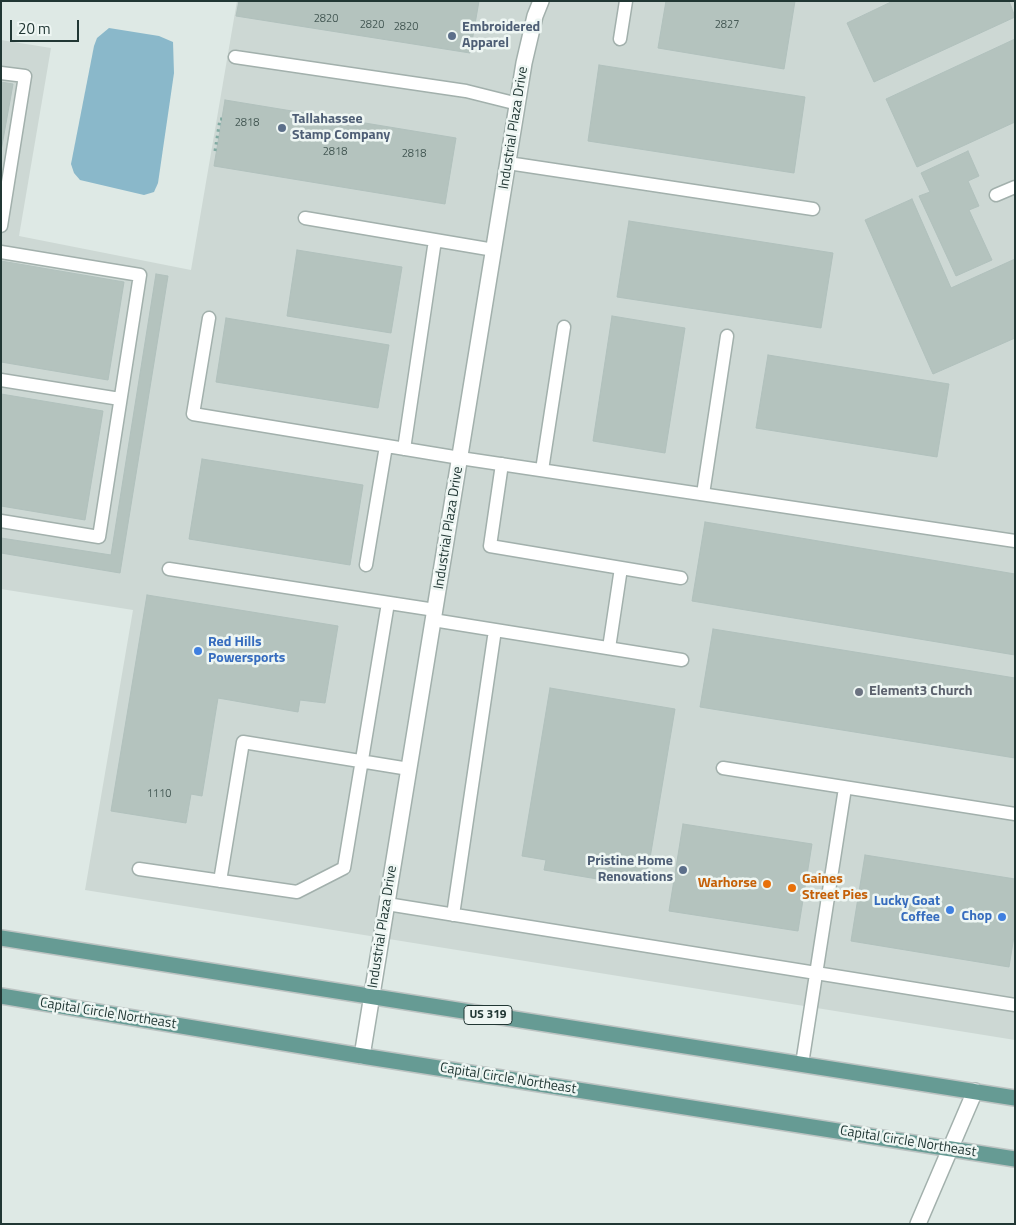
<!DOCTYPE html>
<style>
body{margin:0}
#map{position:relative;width:1016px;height:1225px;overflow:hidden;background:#dee9e5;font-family:"Titillium Web",sans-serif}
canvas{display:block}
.frame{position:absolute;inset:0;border:2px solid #213734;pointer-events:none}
.scale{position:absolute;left:10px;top:20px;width:69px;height:22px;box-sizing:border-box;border:2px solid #213734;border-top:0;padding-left:6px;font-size:15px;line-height:18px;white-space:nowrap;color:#213734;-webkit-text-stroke:4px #eef6f3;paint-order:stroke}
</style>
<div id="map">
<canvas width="1016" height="1225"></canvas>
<div class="frame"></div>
<div class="scale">20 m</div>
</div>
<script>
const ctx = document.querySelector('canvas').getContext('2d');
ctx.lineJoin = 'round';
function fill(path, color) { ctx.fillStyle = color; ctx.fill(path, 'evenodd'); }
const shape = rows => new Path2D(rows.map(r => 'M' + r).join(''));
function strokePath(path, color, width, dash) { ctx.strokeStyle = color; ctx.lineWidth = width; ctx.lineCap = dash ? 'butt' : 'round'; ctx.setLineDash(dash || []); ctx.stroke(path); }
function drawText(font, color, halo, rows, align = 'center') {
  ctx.font = font + ' "Titillium Web",sans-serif'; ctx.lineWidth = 5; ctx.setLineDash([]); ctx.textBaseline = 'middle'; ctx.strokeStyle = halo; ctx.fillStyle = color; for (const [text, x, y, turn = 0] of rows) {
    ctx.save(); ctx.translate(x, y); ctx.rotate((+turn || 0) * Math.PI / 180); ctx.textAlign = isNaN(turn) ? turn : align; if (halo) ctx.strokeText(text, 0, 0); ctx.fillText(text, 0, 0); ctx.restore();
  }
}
fill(shape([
 [237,1,1015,1,1015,1040,85,890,133,610,1,589,1,40,51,48,19,236,191,270]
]), '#cdd8d4');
fill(shape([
 [109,28,159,36,173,42,174,73,158,183,154,192,144,195,80,180,74,173,71,164,94,46,97,38]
]), '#8ab8ca');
const building = shape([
 [239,1,479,1,470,53,236,16,239,1],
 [666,1,795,1,784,69,658,48,666,1],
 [893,1,1009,1,1015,17,874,82,847,23,893,1],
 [1015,39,1015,122,917,167,886,99,1015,39],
 [599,65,805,97,794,173,588,141,599,65],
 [1,82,13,84,1,151,1,82],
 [225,100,456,138,445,204,214,166,225,100],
 [968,151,979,176,968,181,979,206,969,210,992,260,956,276,919,196,930,192,921,173,968,151],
 [912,199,951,288,1015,259,1015,338,933,374,865,220,912,199],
 [629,221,833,253,821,328,617,297,629,221],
 [297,250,402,267,391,333,287,316,297,250],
 [1,261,124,282,108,380,1,362,1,261],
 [156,274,168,276,120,573,1,553,1,538,111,555,156,274],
 [612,316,685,328,665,453,593,441,612,316],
 [226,318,389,345,378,408,216,382,226,318],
 [768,355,949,384,937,457,756,428,768,355],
 [1,394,103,411,85,520,1,506,1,394],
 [202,459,363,485,350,565,189,539,202,459],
 [705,522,1015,574,1015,655,692,601,705,522],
 [147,595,338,626,325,703,300,700,298,712,218,698,202,796,191,794,186,823,111,811,147,595],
 [713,629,1015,678,1015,758,700,707,713,629],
 [550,688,675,709,647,876,623,872,621,883,544,870,546,860,522,856,550,688],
 [683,824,812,844,798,931,669,911,683,824],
 [865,855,1015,879,1015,930,1009,967,851,941,865,855]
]);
fill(building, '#b4c3be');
strokePath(building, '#b1c1bd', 1);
const service = shape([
 [620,39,626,1],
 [235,57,466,91,518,104],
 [1,73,25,76,1,226],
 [508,163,813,209],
 [996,195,1015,187],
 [305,218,494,250],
 [1,252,140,275,99,537,1,521],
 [209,318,193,414,460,458,1015,541],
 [1,380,120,399],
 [404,449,435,240],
 [502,464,490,546,681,578],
 [542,470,564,327],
 [703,494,727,336],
 [366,565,386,446],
 [169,569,435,610],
 [433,620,682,660],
 [609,648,621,568],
 [723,768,1015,814],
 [139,869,297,892,344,868,388,603],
 [220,881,243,742,409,769],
 [387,904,1015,1005],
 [453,915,495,630],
 [802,1064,845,788]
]);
const minor = shape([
 [362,1056,524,63,535,16,541,1]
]);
const tertiary = shape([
 [918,1224,975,1091]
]);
const primary = shape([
 [1,938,1015,1098],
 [1,996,362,1056,1015,1159]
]);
strokePath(service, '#a2b0ac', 15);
strokePath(minor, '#a2b0ac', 18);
strokePath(tertiary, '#a2b0ac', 18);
strokePath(primary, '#bcc3c2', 18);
strokePath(shape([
 [215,151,220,119,222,119]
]), '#81aaa2', 3, [2.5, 4]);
strokePath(service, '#fff', 12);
strokePath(minor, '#fff', 15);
strokePath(tertiary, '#fff', 15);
strokePath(primary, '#669b94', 15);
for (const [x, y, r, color] of [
 [452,36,5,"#5c6f8a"],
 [282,128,5,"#5c6f8a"],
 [198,651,5,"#3f7fe0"],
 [859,692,5,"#6b7280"],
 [683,870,5,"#5c6f8a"],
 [767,884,5,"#e8710a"],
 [792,888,5,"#e8710a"],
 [950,910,5,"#3f7fe0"],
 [1002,917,5,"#3f7fe0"]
]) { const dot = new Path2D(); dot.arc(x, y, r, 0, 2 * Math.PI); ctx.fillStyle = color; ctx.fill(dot); strokePath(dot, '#eef6f3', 2); }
drawText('11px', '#465a56', null, [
 ["2820",326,19],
 ["2820",372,25],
 ["2827",727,25],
 ["2820",406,27],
 ["2818",247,123],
 ["2818",335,152],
 ["2818",414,154],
 ["1110",159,794]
]);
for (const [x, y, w] of [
 [488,1015,48]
]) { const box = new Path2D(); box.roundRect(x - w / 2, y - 9.5, w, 19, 4); ctx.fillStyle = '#eef6f3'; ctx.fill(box); strokePath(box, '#213734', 1); }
drawText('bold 12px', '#213734', null, [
 ["US 319",488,1015]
]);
drawText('bold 14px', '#4e5e75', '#eef6f3', [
 ["Embroidered",462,28],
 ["Apparel",462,44],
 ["Tallahassee",292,120],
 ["Stamp Company",292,136],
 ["Pristine Home",673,862,"right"],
 ["Renovations",673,878,"right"]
], 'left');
drawText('14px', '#213734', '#eef6f3', [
 ["Industrial Plaza Drive",514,128,-81],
 ["Industrial Plaza Drive",449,528,-81],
 ["Industrial Plaza Drive",383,927,-81],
 ["Capital Circle Northeast",108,1014,9],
 ["Capital Circle Northeast",508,1079,9],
 ["Capital Circle Northeast",908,1142,9]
]);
drawText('bold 14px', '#366cbe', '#eef6f3', [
 ["Red Hills",208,643,"left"],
 ["Powersports",208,659,"left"],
 ["Lucky Goat",940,902],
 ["Coffee",940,918],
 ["Chop",992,917]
], 'right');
drawText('bold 14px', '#5b616d', '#eef6f3', [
 ["Element3 Church",869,692]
], 'left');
drawText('bold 14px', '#c56008', '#eef6f3', [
 ["Gaines",802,880],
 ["Street Pies",802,896],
 ["Warhorse",757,884,"right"]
], 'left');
</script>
